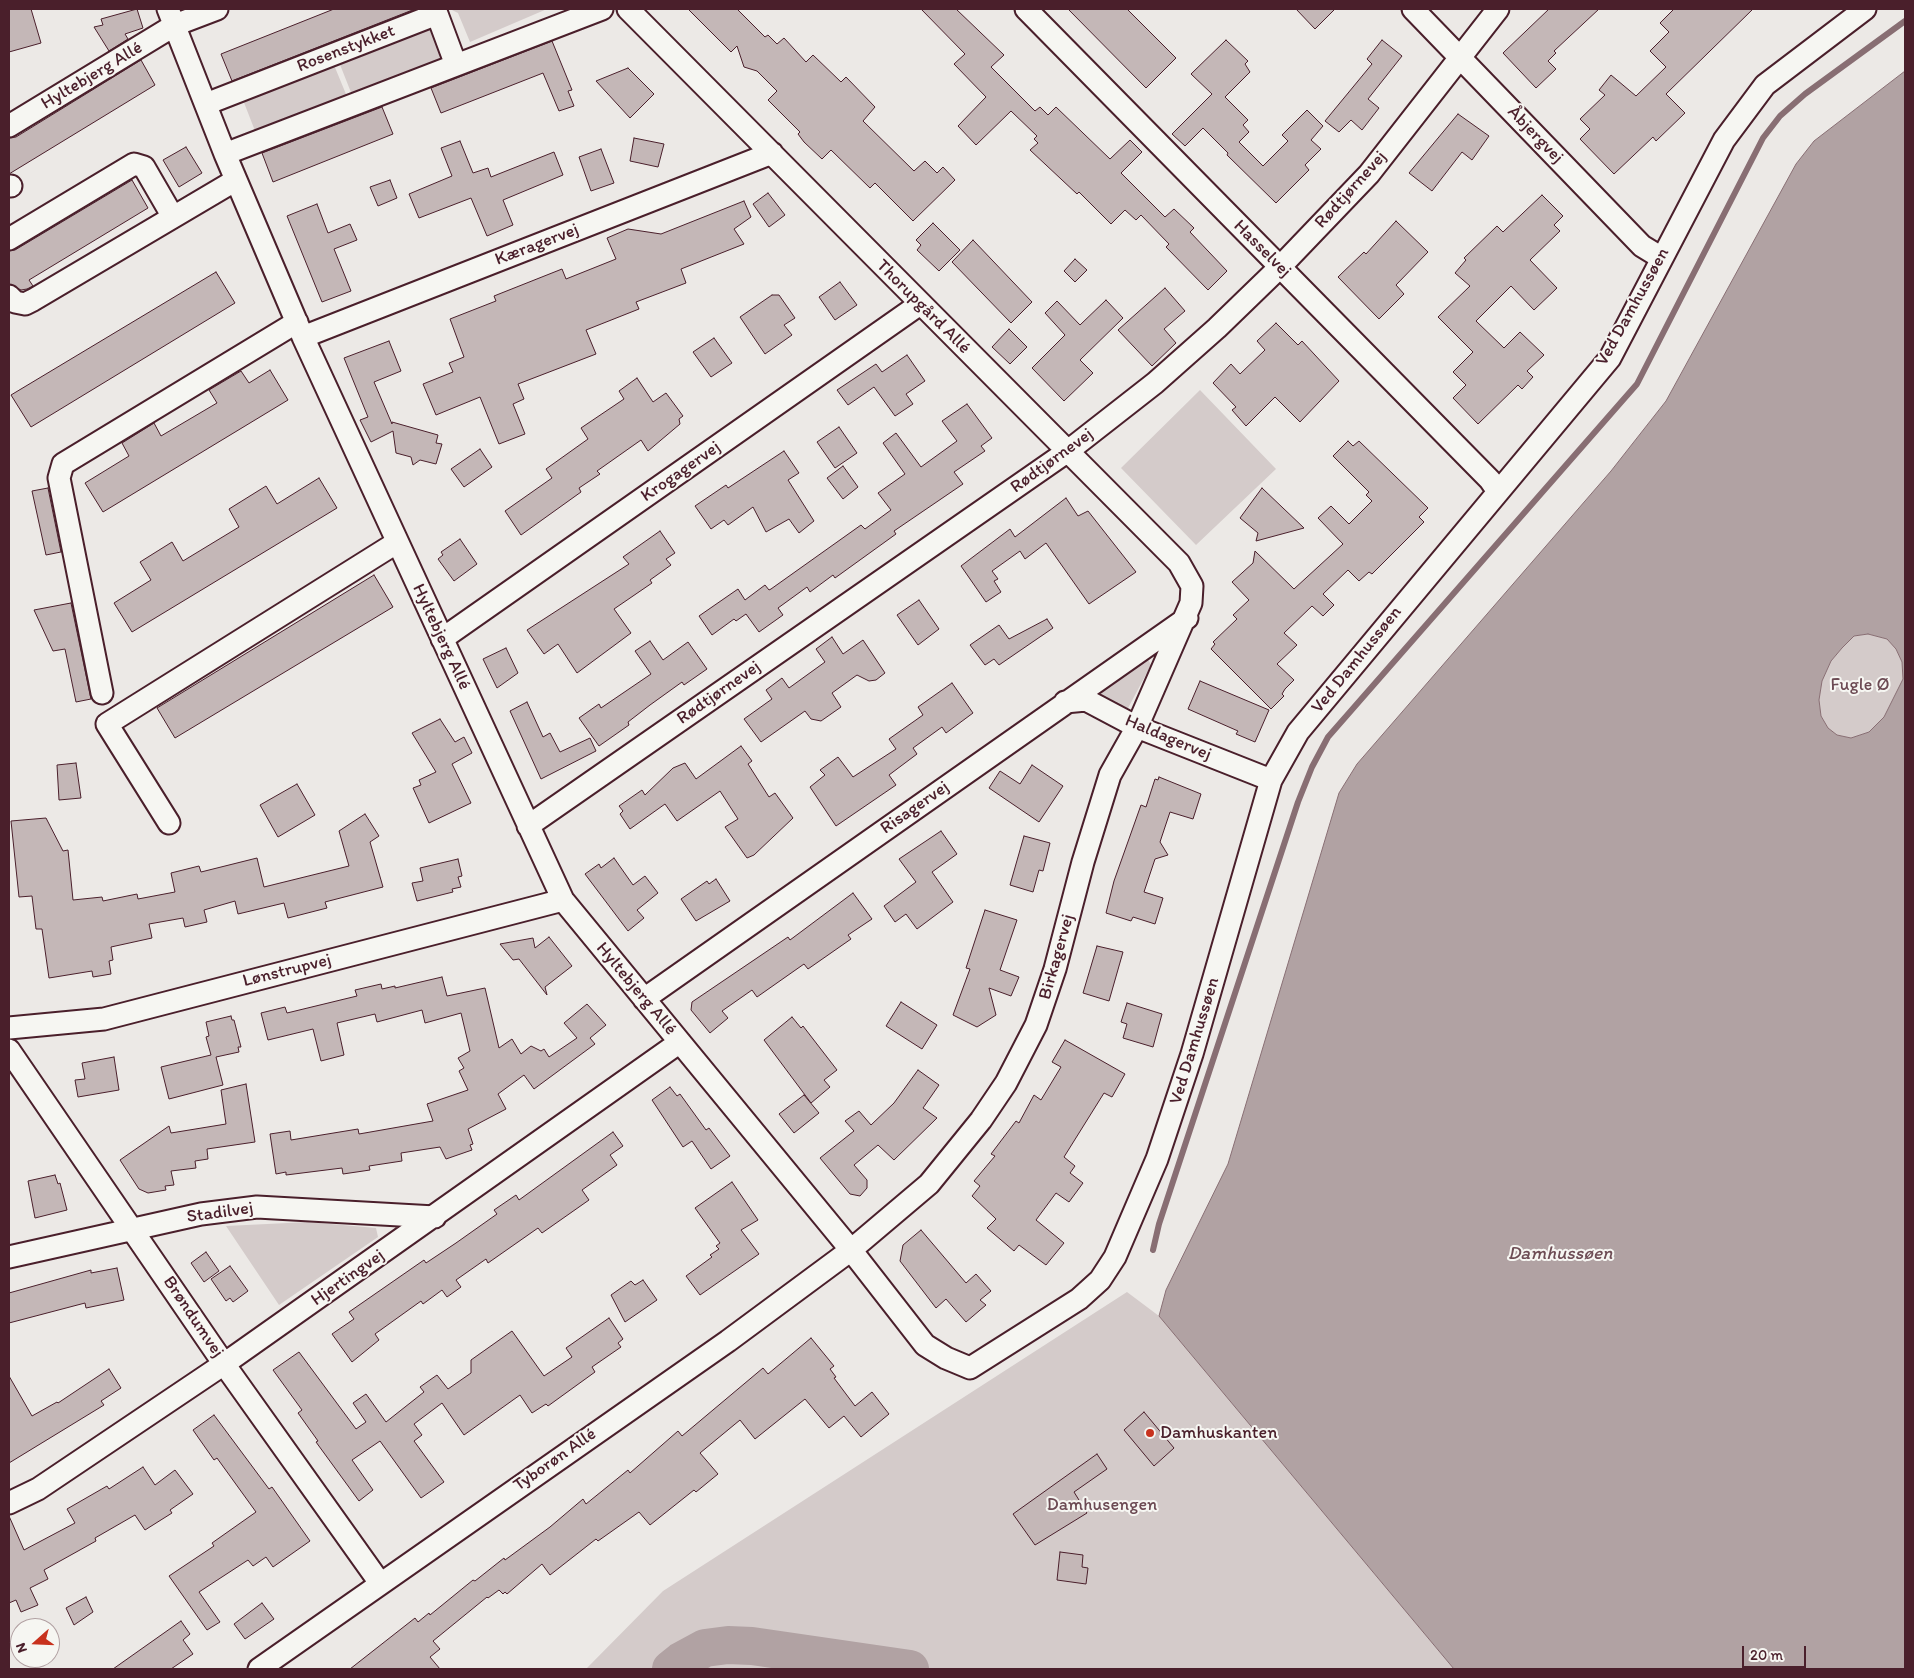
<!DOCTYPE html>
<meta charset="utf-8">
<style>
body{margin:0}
#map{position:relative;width:1914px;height:1678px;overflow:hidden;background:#ece9e6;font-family:Itim,sans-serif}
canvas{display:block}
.frame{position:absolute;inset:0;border:10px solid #4a1f2b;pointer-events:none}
.north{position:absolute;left:10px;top:1618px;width:50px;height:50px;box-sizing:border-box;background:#f6f6f2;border:1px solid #b1a0a2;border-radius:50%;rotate:250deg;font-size:14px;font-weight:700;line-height:20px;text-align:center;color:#4a1f2b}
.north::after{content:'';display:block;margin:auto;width:18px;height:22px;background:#c8321e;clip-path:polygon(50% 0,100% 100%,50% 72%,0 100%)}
.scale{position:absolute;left:1742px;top:1646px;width:64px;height:22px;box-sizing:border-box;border:2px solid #4a1f2b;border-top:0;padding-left:6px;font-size:15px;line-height:18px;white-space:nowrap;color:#4a1f2b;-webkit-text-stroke:4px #f6f6f2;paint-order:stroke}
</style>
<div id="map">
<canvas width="1914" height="1678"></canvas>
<div class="frame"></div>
<div class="north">N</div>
<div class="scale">20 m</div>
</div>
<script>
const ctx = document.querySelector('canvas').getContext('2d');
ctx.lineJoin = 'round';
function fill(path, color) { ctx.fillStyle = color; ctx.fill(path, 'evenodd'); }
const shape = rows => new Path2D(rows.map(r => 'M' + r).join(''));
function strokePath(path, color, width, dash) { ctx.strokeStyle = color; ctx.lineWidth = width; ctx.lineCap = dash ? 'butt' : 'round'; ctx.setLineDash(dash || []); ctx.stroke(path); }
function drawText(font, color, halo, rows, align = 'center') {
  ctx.font = font + ' Itim,sans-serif'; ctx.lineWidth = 4; ctx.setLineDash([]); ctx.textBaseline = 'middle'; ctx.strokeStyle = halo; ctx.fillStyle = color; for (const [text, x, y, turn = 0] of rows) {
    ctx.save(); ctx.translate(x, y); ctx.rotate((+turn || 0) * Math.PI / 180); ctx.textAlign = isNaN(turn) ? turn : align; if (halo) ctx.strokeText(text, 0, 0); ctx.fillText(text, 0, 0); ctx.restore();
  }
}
fill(shape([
 [450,9,547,9,470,42,458,13],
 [425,28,431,28,442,56,437,62,352,95,339,62],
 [334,65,348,99,257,136,243,100],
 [1200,390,1276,469,1196,545,1121,468],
 [1868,634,1887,639,1896,649,1902,662,1903,679,1884,717,1869,732,1851,738,1837,735,1828,728,1821,716,1819,700,1822,681,1831,661,1842,648,1854,636],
 [1144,659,1148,659,1151,665,1127,710,1122,711,1101,696,1102,690],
 [308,1222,376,1228,378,1237,279,1305,226,1226],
 [1127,1292,1159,1316,1454,1669,586,1669,663,1591]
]), '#d4cbca');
const water = shape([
 [1905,71,1905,1669,1454,1669,1159,1316,1166,1290,1228,1164,1339,793,1357,764,1611,471,1666,401,1796,164,1814,141,1905,71],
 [1868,634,1887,639,1896,649,1902,662,1903,679,1884,717,1869,732,1851,738,1837,735,1828,728,1821,716,1819,700,1822,681,1831,661,1842,648,1854,636,1868,634]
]);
fill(water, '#b1a2a3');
strokePath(water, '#886e73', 1);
strokePath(shape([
 [1153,1250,1159,1224,1298,802,1312,767,1328,737,1637,384,1763,138,1780,116,1805,94,1905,21]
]), '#886e73', 6);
strokePath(shape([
 [671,1669,681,1661,705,1648,728,1645,752,1646,910,1669]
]), '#b1a2a3', 38);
const building = shape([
 [9,9,31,9,41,43,9,52,9,9],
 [137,9,143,28,125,34,128,39,109,51,94,27,103,25,101,19,137,9],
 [334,9,415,9,232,81,221,54,334,9],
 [688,9,737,9,765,37,768,35,777,44,784,38,806,62,813,55,841,82,846,77,875,107,863,121,914,171,925,161,937,173,943,167,955,180,913,221,875,183,870,188,831,150,822,159,804,142,798,134,800,132,768,100,777,91,757,71,744,67,737,46,731,52,688,9],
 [921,9,956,9,1004,55,991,67,1035,111,1040,107,1048,115,1056,107,1110,159,1130,140,1142,152,1121,173,1165,217,1174,209,1194,228,1190,232,1227,271,1208,290,1166,247,1169,244,1141,215,1136,220,1125,210,1111,224,1079,192,1077,194,1030,150,1038,143,1034,139,1037,136,1011,111,976,145,958,126,986,97,954,64,965,54,921,9],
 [1068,9,1127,9,1176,58,1146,88,1068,9],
 [1296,9,1335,9,1315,29,1296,9],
 [1549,9,1599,9,1554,51,1556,53,1548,61,1556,69,1536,88,1503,53,1549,9],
 [1674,9,1753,9,1666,94,1685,113,1656,141,1653,137,1614,174,1580,139,1590,129,1580,119,1605,95,1599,90,1611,75,1636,96,1666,67,1650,51,1669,32,1660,23,1674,9],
 [1226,40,1248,61,1245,64,1250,72,1225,97,1248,120,1243,125,1249,132,1239,142,1263,166,1288,141,1282,135,1307,110,1323,126,1311,140,1321,149,1305,165,1309,170,1276,203,1227,155,1228,153,1203,128,1185,146,1172,134,1212,94,1191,74,1226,40],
 [1382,40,1402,56,1368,99,1379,108,1362,130,1351,120,1339,132,1325,121,1372,64,1367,59,1382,40],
 [552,41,572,90,568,91,574,106,559,111,543,73,441,113,431,88,552,41],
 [141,60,155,85,9,174,9,138,16,137,141,60],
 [628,68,654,94,630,118,596,81,628,68],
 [382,107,393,134,273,182,262,153,382,107],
 [1458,114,1489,136,1472,160,1462,152,1432,191,1409,173,1458,114],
 [634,138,664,144,658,167,630,161,634,138],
 [460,141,473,173,488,168,491,177,554,152,563,175,503,200,513,225,487,236,471,198,419,218,409,194,452,176,441,148,460,141],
 [186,147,202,173,179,187,163,160,186,147],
 [601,149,614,183,591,191,579,157,601,149],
 [132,180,148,208,29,280,33,286,27,289,21,290,9,284,9,251,15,250,132,180],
 [390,180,397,198,378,206,370,187,390,180],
 [768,193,785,215,769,227,753,204,768,193],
 [1542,195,1563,216,1554,225,1560,231,1530,260,1557,288,1534,310,1511,286,1476,321,1504,348,1520,332,1544,355,1527,371,1533,377,1522,389,1518,385,1478,424,1453,398,1466,385,1453,372,1473,352,1438,317,1470,286,1455,273,1466,260,1464,258,1497,226,1503,232,1542,195],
 [744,201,751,217,734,229,744,244,681,269,686,283,636,302,639,309,586,330,596,354,518,384,524,399,513,404,525,434,499,444,480,397,436,415,423,384,453,372,449,363,464,357,450,319,496,301,494,296,562,269,566,279,616,259,607,238,628,229,661,234,744,201],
 [317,204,328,233,350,224,357,240,334,249,351,291,322,302,287,216,317,204],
 [1396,221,1428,252,1396,285,1404,294,1379,319,1338,277,1364,252,1366,254,1396,221],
 [933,223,960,250,939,271,917,250,921,245,916,240,933,223],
 [973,240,1032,302,1011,323,952,262,973,240],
 [1075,259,1087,270,1075,282,1064,271,1075,259],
 [216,272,235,303,31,427,11,395,216,272],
 [840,282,857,305,835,320,819,297,840,282],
 [1165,288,1185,311,1164,329,1176,343,1152,366,1118,330,1165,288],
 [772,295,779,295,795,318,784,325,792,335,765,354,740,317,772,295],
 [1106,300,1123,318,1080,360,1093,373,1064,401,1032,368,1065,335,1045,313,1057,301,1080,325,1106,300],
 [1276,323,1298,345,1302,341,1339,381,1300,422,1275,397,1246,426,1232,410,1236,407,1213,383,1231,364,1240,374,1265,350,1257,341,1276,323],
 [1009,329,1027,347,1010,364,992,347,1009,329],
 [714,338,732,363,711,377,693,352,714,338],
 [389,341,401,371,374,382,392,424,392,422,438,435,436,443,442,444,436,464,420,460,413,465,411,457,396,453,393,431,371,442,360,420,368,417,344,358,389,341],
 [907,355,925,381,906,394,913,404,895,416,874,387,848,405,837,390,876,364,882,372,907,355],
 [270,370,288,400,103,512,85,483,129,456,122,443,154,423,161,436,217,403,209,390,241,371,249,383,270,370],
 [637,378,653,402,666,393,683,416,679,419,680,424,648,451,641,440,597,471,600,474,579,488,581,492,521,535,505,511,552,478,546,469,588,439,581,428,624,399,619,391,637,378],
 [967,404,992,438,981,446,985,451,954,472,963,484,894,531,896,534,835,578,833,575,810,592,807,587,778,608,783,615,759,632,746,614,736,621,734,619,712,635,699,616,738,589,745,600,765,585,769,590,771,589,861,525,865,529,891,510,878,493,905,474,883,443,896,433,921,467,957,441,942,421,967,404],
 [839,427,857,453,835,468,817,442,839,427],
 [1348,441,1353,446,1359,441,1428,508,1419,517,1424,522,1372,574,1369,572,1359,581,1348,570,1323,594,1334,605,1323,616,1312,606,1284,633,1297,645,1277,664,1294,680,1285,689,1282,694,1284,696,1271,709,1211,649,1215,644,1213,642,1237,619,1233,615,1249,600,1232,582,1253,563,1255,551,1294,589,1343,544,1318,518,1331,506,1349,524,1372,501,1366,495,1369,492,1333,456,1348,441],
 [480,449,492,467,464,487,451,469,480,449],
 [784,451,799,473,788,480,814,521,799,533,789,519,766,532,753,507,728,525,724,520,711,529,695,506,726,485,728,488,784,451],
 [843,466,858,487,843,499,827,478,843,466],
 [319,478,337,508,132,632,114,603,151,580,140,562,172,542,183,561,239,527,229,509,266,486,277,504,319,478],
 [48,488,61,552,46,555,32,491,48,488],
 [1262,488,1304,528,1256,541,1258,533,1240,518,1262,488],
 [1066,498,1078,516,1088,511,1136,572,1089,604,1046,543,1025,559,1020,551,992,571,998,579,994,581,1001,592,986,602,961,566,1010,529,1015,537,1066,498],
 [660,531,675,553,666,559,671,565,650,580,652,583,614,609,631,633,577,673,558,644,544,654,527,630,629,564,623,557,660,531],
 [460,539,477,564,454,581,438,559,443,555,441,552,460,539],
 [374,575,393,607,175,738,157,708,374,575],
 [919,600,939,629,918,645,897,615,919,600],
 [71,603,91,699,76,702,65,649,53,651,34,610,71,603],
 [1047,619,1053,628,999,665,994,659,985,665,970,645,999,625,1009,639,1047,619],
 [832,637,843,654,863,640,885,673,876,680,869,681,857,675,832,693,841,707,821,721,811,719,805,711,761,742,744,719,772,699,766,690,782,678,789,688,825,662,816,649,832,637],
 [650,641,663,660,688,642,707,669,684,685,682,682,650,705,628,722,629,725,599,746,579,718,599,704,601,708,651,674,635,651,650,641],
 [506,648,518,673,497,688,483,659,506,648],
 [1200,681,1269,710,1255,742,1236,734,1238,731,1188,709,1200,681],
 [952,683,973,713,946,733,942,727,913,748,917,754,889,775,896,785,836,826,810,787,825,775,820,770,838,757,853,777,896,749,889,739,923,715,918,707,952,683],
 [527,702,543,737,550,733,560,752,590,738,596,751,541,779,510,711,527,702],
 [440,719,455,742,464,737,472,753,452,764,471,803,429,823,413,788,421,785,419,780,436,772,412,733,440,719],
 [741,746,752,761,748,764,769,797,775,793,793,818,754,855,747,858,725,827,738,819,720,791,677,821,665,804,630,829,620,814,623,811,619,806,642,790,645,795,673,768,685,763,696,779,741,746],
 [76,763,81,798,59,800,57,765,76,763],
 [1032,765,1063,786,1039,822,989,788,1000,771,1020,784,1032,765],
 [1159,777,1201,794,1193,819,1170,812,1160,842,1168,855,1155,859,1144,892,1163,898,1155,924,1133,917,1131,921,1106,913,1114,881,1141,805,1146,807,1155,779,1158,780,1159,777],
 [297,784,315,815,278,837,260,805,297,784],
 [365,814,379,836,370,842,383,887,325,902,327,908,288,918,284,903,238,914,235,901,204,910,207,922,185,927,183,918,149,924,152,938,111,947,113,960,109,961,111,974,93,977,92,971,49,978,42,929,36,929,32,896,19,897,11,821,46,818,63,851,68,850,73,900,102,897,103,901,137,894,138,899,175,892,171,873,199,866,201,872,257,858,264,887,349,866,339,831,365,814],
 [941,831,957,854,932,872,953,902,917,929,906,914,895,922,884,906,916,882,899,859,941,831],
 [1024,836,1050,843,1043,871,1039,870,1033,892,1010,885,1024,836],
 [614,858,633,885,645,876,658,893,637,910,644,918,628,931,585,874,599,864,601,868,614,858],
 [458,859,462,876,458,877,461,887,452,889,453,892,417,901,412,883,423,881,420,868,458,859],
 [716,879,730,901,696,921,681,899,707,881,709,884,716,879],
 [853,893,872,919,848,935,851,939,808,969,804,964,757,997,752,990,722,1011,728,1018,710,1033,691,1010,692,1002,788,937,790,940,853,893],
 [985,910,1017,920,1000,970,1019,977,1011,996,989,988,996,1015,977,1027,953,1015,970,969,966,968,985,910],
 [549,937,572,966,545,987,547,995,519,959,513,960,500,944,533,938,535,948,549,937],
 [1097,946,1123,952,1109,1001,1083,993,1097,946],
 [442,977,447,996,485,988,499,1048,512,1039,521,1054,531,1046,541,1051,544,1049,549,1057,577,1038,564,1023,587,1004,606,1025,590,1038,595,1044,534,1089,524,1075,498,1094,506,1109,468,1129,473,1144,470,1145,472,1150,446,1159,440,1147,401,1153,402,1161,369,1166,370,1170,343,1174,342,1168,286,1175,286,1172,276,1174,270,1134,290,1131,291,1140,358,1129,359,1134,433,1121,427,1104,468,1090,459,1071,464,1068,458,1058,470,1051,461,1013,425,1023,422,1010,377,1022,375,1014,337,1023,344,1055,321,1061,313,1029,268,1040,261,1013,285,1007,287,1013,357,996,355,990,381,984,382,989,395,986,395,988,442,977],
 [901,1002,937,1025,922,1049,886,1026,901,1002],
 [1127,1003,1162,1014,1153,1047,1123,1038,1127,1024,1121,1022,1127,1003],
 [231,1016,232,1020,234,1020,241,1047,238,1047,239,1052,216,1057,223,1085,169,1099,161,1067,211,1055,206,1037,209,1036,206,1022,231,1016],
 [792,1017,801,1028,803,1026,837,1070,824,1080,830,1087,811,1103,764,1040,792,1017],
 [1065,1040,1125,1074,1112,1097,1104,1093,1064,1157,1075,1166,1070,1173,1083,1183,1069,1202,1056,1193,1036,1220,1064,1243,1046,1265,1019,1245,1014,1251,987,1228,996,1219,972,1196,980,1186,974,1181,995,1156,991,1154,1016,1121,1019,1123,1034,1095,1041,1100,1061,1067,1052,1062,1065,1040],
 [114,1057,119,1090,78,1097,75,1080,85,1079,82,1063,114,1057],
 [918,1070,939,1085,923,1108,937,1118,894,1160,878,1145,854,1165,867,1180,867,1188,860,1196,850,1194,820,1158,854,1131,845,1121,859,1111,871,1125,894,1103,918,1070],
 [246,1084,255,1142,207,1149,208,1159,195,1161,196,1168,171,1171,174,1185,165,1186,166,1190,148,1193,139,1189,120,1160,169,1126,171,1133,226,1124,221,1090,246,1084],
 [670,1087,677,1096,680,1094,706,1130,709,1128,730,1156,711,1169,692,1141,683,1147,652,1100,670,1087],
 [804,1095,819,1113,794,1133,779,1114,804,1095],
 [613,1132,623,1146,610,1155,617,1165,582,1190,589,1200,542,1233,538,1228,488,1263,486,1259,456,1280,461,1287,447,1297,442,1290,423,1304,421,1301,375,1334,379,1340,352,1362,332,1334,354,1319,349,1312,411,1269,424,1260,426,1263,456,1243,497,1214,494,1210,516,1195,519,1200,613,1132],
 [55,1175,58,1184,60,1183,67,1210,35,1218,28,1181,55,1175],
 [732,1182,758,1220,741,1230,759,1254,700,1295,686,1276,712,1257,710,1255,719,1249,716,1246,720,1243,695,1208,732,1182],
 [921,1230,966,1283,976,1274,991,1291,980,1300,986,1305,966,1322,946,1299,936,1308,900,1261,903,1245,921,1230],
 [206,1252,219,1271,204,1282,191,1263,206,1252],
 [230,1266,248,1291,233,1302,230,1298,226,1301,211,1279,230,1266],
 [117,1268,124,1300,86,1308,85,1303,9,1323,9,1293,91,1270,91,1273,117,1268],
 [643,1280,657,1300,625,1322,611,1295,631,1281,635,1285,643,1280],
 [609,1318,623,1339,618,1343,621,1347,592,1367,595,1372,548,1406,546,1404,532,1413,520,1395,464,1435,442,1403,414,1424,422,1435,414,1441,444,1482,421,1498,380,1441,352,1460,373,1490,359,1501,316,1442,318,1441,298,1413,302,1410,273,1370,299,1352,356,1429,366,1422,353,1403,366,1394,386,1422,424,1392,420,1387,437,1375,448,1389,471,1373,471,1360,512,1331,544,1376,572,1357,566,1348,609,1318],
 [811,1338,834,1366,830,1369,836,1377,834,1378,855,1406,872,1392,889,1414,861,1437,844,1416,829,1428,805,1399,755,1439,740,1420,700,1453,718,1474,696,1492,694,1490,650,1525,639,1512,598,1541,596,1539,550,1575,542,1564,507,1594,505,1592,503,1594,499,1590,488,1598,487,1597,433,1641,440,1649,430,1657,440,1669,350,1669,415,1618,418,1622,429,1613,430,1615,473,1580,475,1581,504,1558,505,1560,550,1527,583,1499,586,1504,628,1470,630,1473,678,1431,682,1436,763,1368,768,1374,811,1338],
 [109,1369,121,1388,101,1401,104,1405,9,1463,9,1376,32,1416,57,1402,58,1403,109,1369],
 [1144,1412,1174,1448,1154,1466,1124,1430,1144,1412],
 [214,1415,269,1489,272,1487,310,1541,273,1567,266,1557,253,1566,248,1560,199,1592,220,1622,207,1630,169,1576,214,1546,212,1543,256,1512,217,1458,214,1460,193,1430,214,1415],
 [1097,1454,1107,1469,1074,1492,1087,1513,1035,1545,1013,1514,1097,1454],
 [143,1467,155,1485,175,1470,193,1494,170,1510,172,1513,145,1530,135,1515,95,1538,96,1541,44,1570,48,1579,30,1588,38,1605,21,1612,16,1600,9,1603,9,1516,24,1550,75,1523,67,1509,107,1486,109,1489,143,1467],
 [1060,1552,1083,1555,1082,1567,1088,1568,1086,1584,1057,1580,1060,1552],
 [86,1597,93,1612,74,1625,66,1608,86,1597],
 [262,1603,274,1619,245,1639,234,1624,262,1603],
 [181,1621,190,1634,183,1640,193,1654,171,1669,113,1669,181,1621]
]);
fill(building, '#c4b7b7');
strokePath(building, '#4a1f2b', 1);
const minor = shape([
 [168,9,225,154,303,337,563,900,851,1250,925,1345,946,1358,970,1368,1079,1299,1100,1280,1115,1257,1157,1159,1192,1054,1271,780,1298,732,1610,358,1724,140,1765,85,1865,9],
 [1026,9,1490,480,1497,490],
 [1413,9,1642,246,1660,257],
 [206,104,437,14,456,65],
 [9,126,175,25,217,9],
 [225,154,602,9],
 [9,186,11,186],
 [9,239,134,164,144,167,173,217],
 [9,296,15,302,25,304,33,300,236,180],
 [303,337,772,153],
 [442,639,920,304],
 [102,693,59,478,63,464,297,322],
 [1065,702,1086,700,1137,727,1271,780],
 [169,823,107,724,396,543],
 [528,826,1068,451,1155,383,1217,328,1280,267,1369,174,1498,9],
 [644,999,1187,618],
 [9,1028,104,1019,563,900],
 [9,1050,224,1364,380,1583],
 [9,1257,201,1214,257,1207,435,1217],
 [9,1503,38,1489,224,1364,680,1042],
 [259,1669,728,1341,851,1250,929,1184,981,1120,1006,1083,1036,1025,1055,969,1083,862,1110,775,1137,727,1191,603,1192,586,1179,563,628,9]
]);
strokePath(minor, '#4a1f2b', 25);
strokePath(minor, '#f6f6f2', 21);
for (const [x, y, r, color] of [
 [1150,1433,5,"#c8321e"]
]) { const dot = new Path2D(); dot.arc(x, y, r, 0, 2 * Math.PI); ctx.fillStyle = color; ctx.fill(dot); strokePath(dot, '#f6f6f2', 2); }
drawText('18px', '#4a1f2b', '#f6f6f2', [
 ["Rosenstykket",346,49,-21],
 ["Hyltebjerg Allé",92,76,-31],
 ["Åbjergvej",1535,135,46],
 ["Rødtjørnevej",1351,190,-48],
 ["Kæragervej",537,245,-21],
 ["Hasselvej",1262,249,45],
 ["Thorupgård Allé",923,307,45],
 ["Ved Damhussøen",1633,307,-61],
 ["Rødtjørnevej",1052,461,-36],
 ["Krogagervej",681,472,-35],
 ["Hyltebjerg Allé",441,637,65],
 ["Ved Damhussøen",1357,660,-51],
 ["Rødtjørnevej",719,693,-35],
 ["Haldagervej",1168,738,23],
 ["Risagervej",915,808,-35],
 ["Birkagervej",1057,957,-74],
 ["Lønstrupvej",287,971,-14],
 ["Hyltebjerg Allé",636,989,50],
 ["Ved Damhussøen",1195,1041,-73],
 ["Stadilvej",220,1213,-8],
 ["Hjertingvej",348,1278,-35],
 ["Brøndumvej",193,1317,56],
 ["Tyborøn Allé",555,1460,-35]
]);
drawText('18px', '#6c4a53', '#f6f6f2', [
 ["Fugle Ø",1860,685],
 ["Damhusengen",1102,1505]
]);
drawText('18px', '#4a1f2b', '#f6f6f2', [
 ["Damhuskanten",1160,1433]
], 'left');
drawText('italic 19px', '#6e4d55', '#f6f6f2', [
 ["Damhussøen",1560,1254]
]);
</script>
